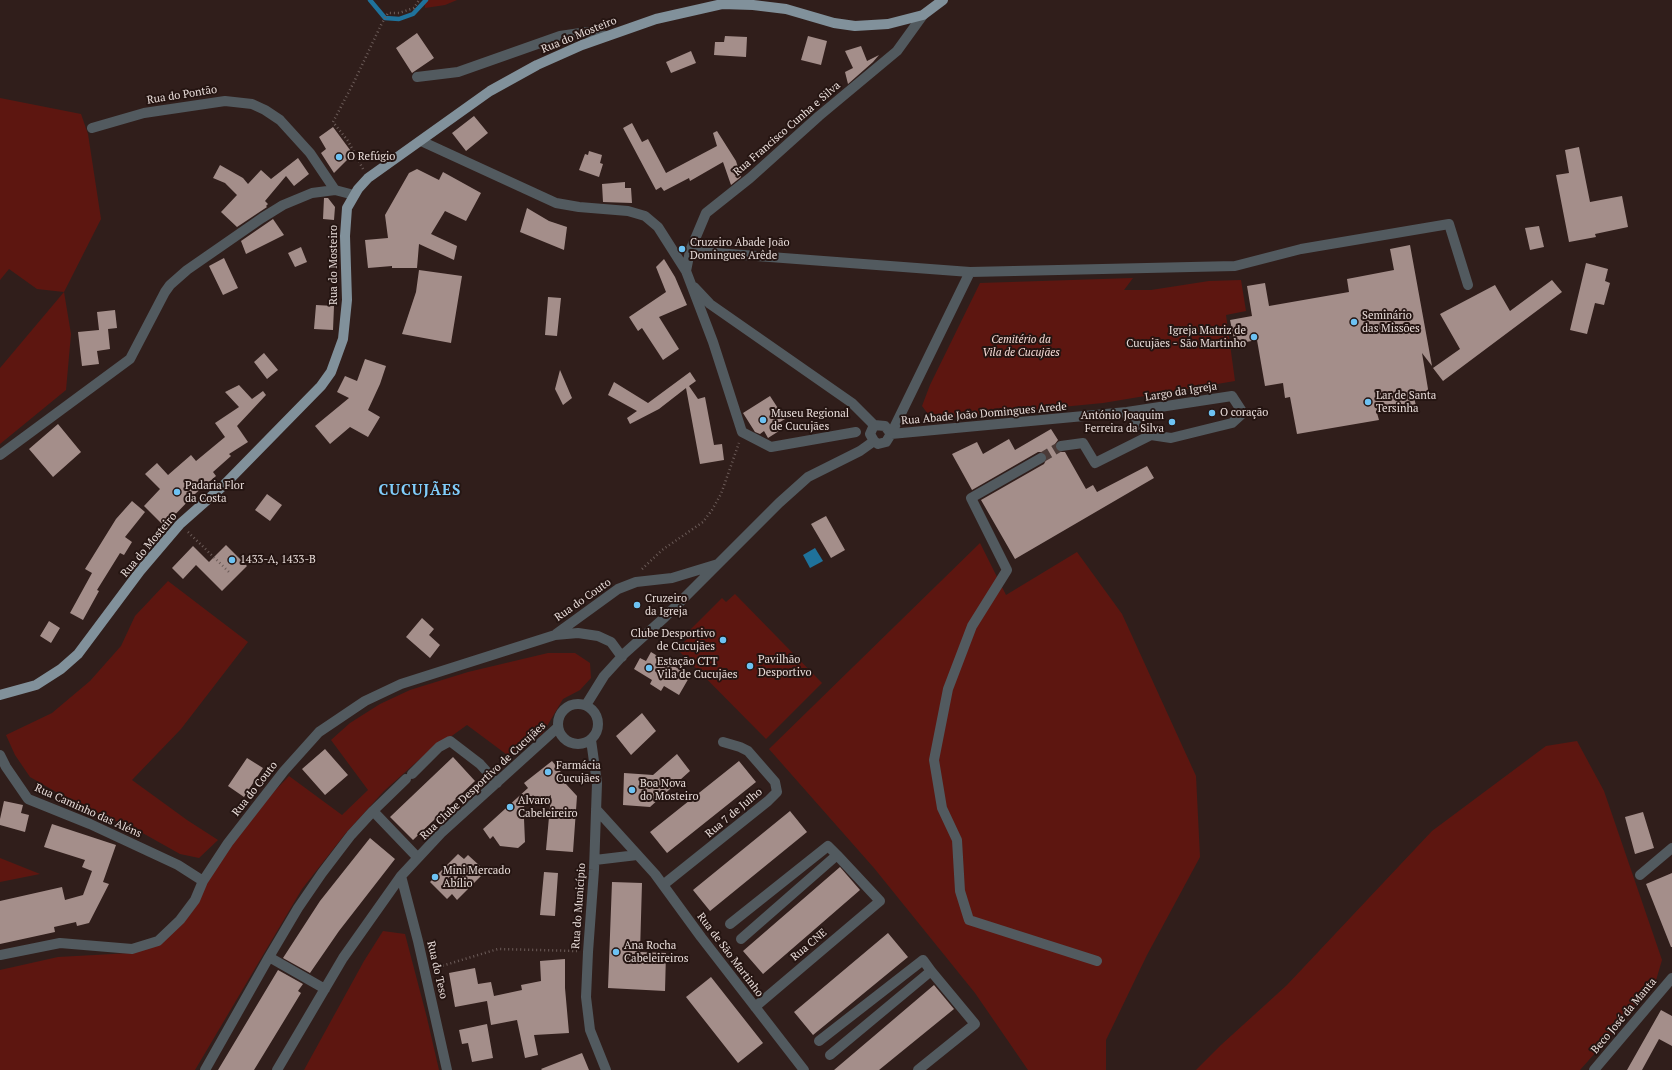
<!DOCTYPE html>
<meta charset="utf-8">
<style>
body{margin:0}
canvas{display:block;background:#301e1b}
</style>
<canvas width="1672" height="1070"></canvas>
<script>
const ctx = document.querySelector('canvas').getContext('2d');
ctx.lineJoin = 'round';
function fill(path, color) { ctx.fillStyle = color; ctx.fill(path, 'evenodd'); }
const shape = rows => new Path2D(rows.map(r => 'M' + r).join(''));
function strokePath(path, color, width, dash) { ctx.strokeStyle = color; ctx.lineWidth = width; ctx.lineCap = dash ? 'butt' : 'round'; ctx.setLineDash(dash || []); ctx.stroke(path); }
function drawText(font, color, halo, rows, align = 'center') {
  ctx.font = font + ' "PT Serif",serif'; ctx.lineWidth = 4; ctx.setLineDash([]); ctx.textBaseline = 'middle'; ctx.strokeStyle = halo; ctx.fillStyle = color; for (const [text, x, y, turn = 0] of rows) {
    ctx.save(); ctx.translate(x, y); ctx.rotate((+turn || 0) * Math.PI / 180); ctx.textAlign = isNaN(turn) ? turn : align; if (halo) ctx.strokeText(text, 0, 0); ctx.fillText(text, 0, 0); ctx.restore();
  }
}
fill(shape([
 [425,0,457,0,445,5,425,8],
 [0,98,81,114,88,134,101,219,64,292,71,334,66,390,0,444,0,368,64,292,37,289,9,269,0,280],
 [1133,278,1124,290,1151,290,1209,281,1241,280,1246,311,1226,315,1235,381,1103,403,948,418,931,418,922,406,930,385,980,283],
 [980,543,1006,595,1077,552,1122,614,1196,776,1200,857,1147,955,1106,1040,1106,1070,1028,1070,975,993,874,868,769,749],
 [168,581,248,642,181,729,132,780,187,820,218,840,199,858,180,854,139,831,77,804,30,777,15,755,6,735,52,713,90,681,121,646,135,616],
 [735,594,822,683,766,739,677,649,691,635,688,632,722,598,726,602],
 [548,653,575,653,590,663,591,678,580,690,563,699,543,733,510,757,467,725,421,758,384,791,345,834,302,889,195,1070,0,1070,0,970,58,957,131,953,159,945,203,888,235,840,265,801,289,776,342,815,368,790,331,740,350,723,380,704,410,690,468,672],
 [1577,741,1604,791,1662,960,1654,987,1580,1070,1196,1070,1221,1045,1287,985,1432,831,1546,746],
 [0,858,40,874,0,882],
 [383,931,405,934,427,1018,439,1070,304,1070,364,961]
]), '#5d1610');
fill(shape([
 [815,548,823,561,810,568,803,555]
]), '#1f729b');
strokePath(shape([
 [370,0,385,18,399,19,413,14,426,0]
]), '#1f729b', 4.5);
fill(shape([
 [417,33,434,58,412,73,396,48],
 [725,36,747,37,746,57,714,55,715,42,724,42],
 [808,36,827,41,821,65,801,60],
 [861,46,867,61,879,55,873,62,848,84,845,72,853,68,845,51],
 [691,51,696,63,671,73,666,62],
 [474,116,488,133,466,151,452,133],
 [632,123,642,142,648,139,666,173,717,146,713,133,717,131,736,161,741,177,731,185,723,162,690,181,689,178,664,191,661,187,656,190,623,128],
 [333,127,353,154,334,173,321,153,326,149,319,137],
 [1579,147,1590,202,1622,196,1628,227,1595,234,1596,237,1569,242,1556,175,1569,173,1565,150],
 [589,151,602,155,600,163,603,164,599,177,579,170,585,154,588,155],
 [298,158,309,174,294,186,286,176,265,201,268,204,266,206,267,207,237,227,221,212,237,195,225,183,213,178,220,165,243,178,248,184,261,170,271,179],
 [417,169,439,180,443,172,481,193,466,221,445,211,431,234,457,246,454,260,419,244,417,268,392,268,392,266,368,268,365,240,388,238,385,215,409,173],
 [625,182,625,188,631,188,632,203,603,202,602,184],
 [324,198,328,198,335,207,334,220,323,219],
 [527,208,549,221,567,227,564,250,520,232],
 [273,219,284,235,246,254,241,241],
 [1539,226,1544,247,1530,250,1525,228],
 [1410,245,1432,366,1422,353,1429,395,1414,397,1416,406,1377,413,1379,420,1297,434,1290,397,1285,398,1283,383,1265,386,1257,340,1235,344,1230,320,1252,316,1247,286,1265,283,1269,306,1349,292,1347,279,1394,270,1390,249],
 [301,247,307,262,295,267,288,253],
 [224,258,238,288,223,295,209,266],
 [664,259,675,277,687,305,659,317,679,349,663,360,642,328,638,331,629,317,666,292,656,267],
 [1586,263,1608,269,1605,281,1610,283,1604,305,1595,303,1587,334,1570,330],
 [419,270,462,276,451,343,402,334,416,292],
 [1552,280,1562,292,1443,381,1433,368,1460,349,1440,314,1495,285,1510,311],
 [548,297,561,298,557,336,545,335],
 [316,305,334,306,333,330,314,329],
 [115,310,117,328,108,329,110,349,97,351,99,364,82,366,78,332,99,330,97,312],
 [264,353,278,370,267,379,254,362],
 [365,359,386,366,380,384,368,410,380,417,368,437,350,427,330,444,315,426,349,398,337,392,345,376,357,381],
 [560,370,572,398,563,405,555,389],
 [690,372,696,381,689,386,698,399,705,397,714,445,722,444,724,460,700,464,686,388,659,409,630,424,627,418,637,411,608,395,614,382,648,403],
 [239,385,252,399,263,391,266,395,237,426,248,442,229,454,231,456,213,472,216,476,196,493,164,526,144,506,160,489,145,474,157,463,168,475,191,455,196,461,225,437,215,423,239,407,225,392],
 [770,396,785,419,775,425,779,431,768,438,764,431,760,434,755,432,743,413],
 [58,424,81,452,53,477,29,449],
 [1051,429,1058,440,1055,444,1056,450,1059,452,1065,452,1086,489,1093,485,1097,492,1147,466,1154,478,1015,559,981,500,1044,464,1047,458,1046,454,1041,452,1038,452,972,490,952,454,977,442,983,454,1009,439,1015,450],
 [267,494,282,505,270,521,255,510],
 [132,501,145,512,125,537,132,542,124,555,120,553,97,590,99,591,83,620,70,613,92,573,85,569,116,519],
 [826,516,845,550,831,558,811,524],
 [226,545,247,566,222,591,196,565,183,579,172,568,193,546,209,562],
 [422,618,434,629,429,635,440,645,430,658,406,637],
 [49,621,60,628,51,643,40,636],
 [651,652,690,676,679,695,664,686,661,691,650,684,652,680,634,669,640,658,646,661],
 [642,713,656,731,631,755,616,736],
 [325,749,348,775,325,795,302,769],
 [677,754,690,771,650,807,623,805,624,773,653,775],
 [453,757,475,781,413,840,390,817],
 [247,758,263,768,244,797,228,786],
 [552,761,568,781,565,783,577,796,573,852,546,850,551,795,539,803,533,795,519,813,524,819,525,842,518,848,500,846,493,836,490,839,483,829,528,788,524,783],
 [739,761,756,782,667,853,650,832],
 [4,801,23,805,21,813,29,815,25,832,0,825,0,819],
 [790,811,807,832,710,911,693,890],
 [1643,812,1654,848,1635,854,1625,817],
 [52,824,116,845,103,882,109,884,89,923,77,926,76,922,54,927,55,932,0,944,0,901,62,887,65,900,83,895,92,871,82,867,85,860,44,847],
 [370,838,395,859,339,931,310,973,283,958,320,901],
 [458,854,464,859,468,855,480,866,475,871,481,876,457,900,452,894,447,899,430,882],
 [840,867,860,890,763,974,743,951],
 [544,872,558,873,555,916,540,915],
 [1672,873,1672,947,1671,947,1646,884],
 [612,882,642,883,640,952,666,953,665,991,608,988],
 [888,933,908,957,813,1035,794,1012],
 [565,959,565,988,569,1033,534,1035,538,1055,525,1058,517,1020,491,1025,487,1001,455,1007,449,973,475,968,478,984,491,982,494,996,522,990,521,985,541,981,540,961],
 [278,970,303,984,298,991,301,993,254,1070,218,1070],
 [711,977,763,1043,738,1063,686,997],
 [934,985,954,1009,879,1070,834,1070],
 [1661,1010,1672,1016,1672,1046,1659,1039,1642,1070,1627,1070],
 [487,1024,493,1058,472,1062,468,1043,462,1044,459,1030],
 [582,1053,589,1070,542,1070,541,1069]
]), '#a48e8a');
strokePath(shape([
 [1041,458,1061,446]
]), '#4c3b38', 10, [10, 5]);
strokePath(shape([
 [363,169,348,141,333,122,354,82,381,25,388,13,399,13,414,8,419,0],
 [188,532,229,572],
 [642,569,662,550,703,522,712,510,721,494,739,443],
 [435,968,498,949,577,951]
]), '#6c5c59', 2.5, [1, 3]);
strokePath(shape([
 [417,77,458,72,560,36,587,32,605,36],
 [92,128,144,113,225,101,252,104,265,110,280,120,310,153,335,190],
 [421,141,556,203,579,207,628,211,645,216,658,227,686,271,713,342,742,432,771,447,856,432],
 [690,251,970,272],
 [686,271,690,251,706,213,750,178,819,116,897,51,923,15],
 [694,287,710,304,852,403,874,425],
 [874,425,885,426,891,434,886,442,878,444,874,441,870,434,874,425],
 [891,434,970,272,1235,266,1301,249,1449,224,1468,285],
 [891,434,1127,412,1232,396,1243,413,1232,423,1171,438,1151,435,1127,412],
 [1061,446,1083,443,1095,463,1151,435],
 [0,455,130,359,165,292,170,285,187,270,262,218,283,205,312,193,335,190,354,195],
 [1041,458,971,498,1007,570,972,626,948,689,934,760,942,808,957,840,960,891,969,920,1097,961],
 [556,634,618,589,636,582,672,578,718,564],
 '558 724a20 20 0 1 1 40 0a20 20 0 1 1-40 0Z',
 [586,705,604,676,625,653,664,618,779,503,808,477,860,451,874,441],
 [591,740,597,783,594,870,588,952,586,997,590,1030,606,1070],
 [0,755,6,767,28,799,90,824,178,865,203,881],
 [412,774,439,747,450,741,480,764,497,783],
 [406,779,373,811,418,858],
 [596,809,655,874,701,937,804,1070],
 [595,860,637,855],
 [1640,875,1672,848],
 [401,876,418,941,447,1070],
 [663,885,768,801,777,792,775,782,748,751,740,747,723,742],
 [730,924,828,846,837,855],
 [741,939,837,855,880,901,755,1007],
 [0,955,60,943,132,949,158,941,180,920,195,900,203,881,228,843,284,771,319,732,365,701,401,684,555,635,578,633,598,636,611,642,622,657],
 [325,989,269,957,298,908,322,873,351,835,373,811],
 [819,1041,923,960,931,971],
 [830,1055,931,971,975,1024,918,1070],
 [205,1070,269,957],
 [277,1070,343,958,401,876,441,833,557,728],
 [1594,1070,1672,978]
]), '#525a5f', 10);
strokePath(shape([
 [0,695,36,685,61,669,78,654,140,571,180,524,223,486,321,386,331,372,343,339,347,300,345,236,347,208,358,189,368,178,490,91,537,65,582,45,656,19,722,4,753,5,786,9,834,23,855,26,888,24,923,15,943,0]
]), '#81919b', 10);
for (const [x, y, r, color] of [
 [339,157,4,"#6dc2f3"],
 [682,249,4,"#6dc2f3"],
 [1354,322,4,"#6dc2f3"],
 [1254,337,4,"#6dc2f3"],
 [1368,402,4,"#6dc2f3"],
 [1212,413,4,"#6dc2f3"],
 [763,420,4,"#6dc2f3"],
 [1172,422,4,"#6dc2f3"],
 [177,492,4,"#6dc2f3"],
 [232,560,4,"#6dc2f3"],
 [637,605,4,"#6dc2f3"],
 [723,640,4,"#6dc2f3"],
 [750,666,4,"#6dc2f3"],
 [649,668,4,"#6dc2f3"],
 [548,772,4,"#6dc2f3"],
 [632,790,4,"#6dc2f3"],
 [510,807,4,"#6dc2f3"],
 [435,877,4,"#6dc2f3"],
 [616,952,4,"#6dc2f3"]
]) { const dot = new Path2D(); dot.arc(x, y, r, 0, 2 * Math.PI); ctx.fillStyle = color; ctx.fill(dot); strokePath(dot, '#251512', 1.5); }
drawText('11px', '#e9ddda', '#251512', [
 ["Rua do Mosteiro",579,35,-22],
 ["Rua do Pontão",182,95,-9],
 ["Rua Francisco Cunha e Silva",787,129,-41],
 ["Rua do Mosteiro",334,265,-90],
 ["Largo da Igreja",1181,392,-9],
 ["Rua Abade João Domingues Arede",984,414,-5],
 ["Rua do Mosteiro",149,545,-50],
 ["Rua do Couto",583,600,-35],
 ["Rua Clube Desportivo de Cucujães",483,781,-43],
 ["Rua do Couto",255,789,-52],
 ["Rua Caminho das Aléns",88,811,24],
 ["Rua 7 de Julho",734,813,-40],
 ["Rua do Município",579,906,-86],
 ["Rua CNE",809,945,-40],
 ["Rua de São Martinho",730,955,53],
 ["Rua do Teso",437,970,77],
 ["Beco José da Manta",1624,1016,-50]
]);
drawText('11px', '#e9ddda', '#251512', [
 ["O Refúgio",347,157],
 ["Cruzeiro Abade João",690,243],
 ["Domingues Arêde",690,256],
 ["Seminário",1362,316],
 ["das Missões",1362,329],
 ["Igreja Matriz de",1246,331,"right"],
 ["Cucujães - São Martinho",1246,344,"right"],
 ["Lar de Santa",1376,396],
 ["Tersinha",1376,409],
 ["O coração",1220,413],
 ["Museu Regional",771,414],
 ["de Cucujães",771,427],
 ["António Joaquim",1164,416,"right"],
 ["Ferreira da Silva",1164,429,"right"],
 ["Padaria Flor",185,486],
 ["da Costa",185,499],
 ["1433-A, 1433-B",240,560],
 ["Cruzeiro",645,599],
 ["da Igreja",645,612],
 ["Clube Desportivo",715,634,"right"],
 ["de Cucujães",715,647,"right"],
 ["Pavilhão",758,660],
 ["Desportivo",758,673],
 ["Estação CTT",657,662],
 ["Vila de Cucujães",657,675],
 ["Farmácia",556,766],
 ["Cucujães",556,779],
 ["Boa Nova",640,784],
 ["do Mosteiro",640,797],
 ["Alvaro",518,801],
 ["Cabeleireiro",518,814],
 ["Mini Mercado",443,871],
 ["Abílio",443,884],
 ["Ana Rocha",624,946],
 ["Cabeleireiros",624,959]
], 'left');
drawText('italic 11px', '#f8ddd8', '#251512', [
 ["Cemitério da",1021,340],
 ["Vila de Cucujães",1021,353]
]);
ctx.letterSpacing = '1px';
drawText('bold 15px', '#80cdfb', '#251512', [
 ["CUCUJÃES",420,491]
]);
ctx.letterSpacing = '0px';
</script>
